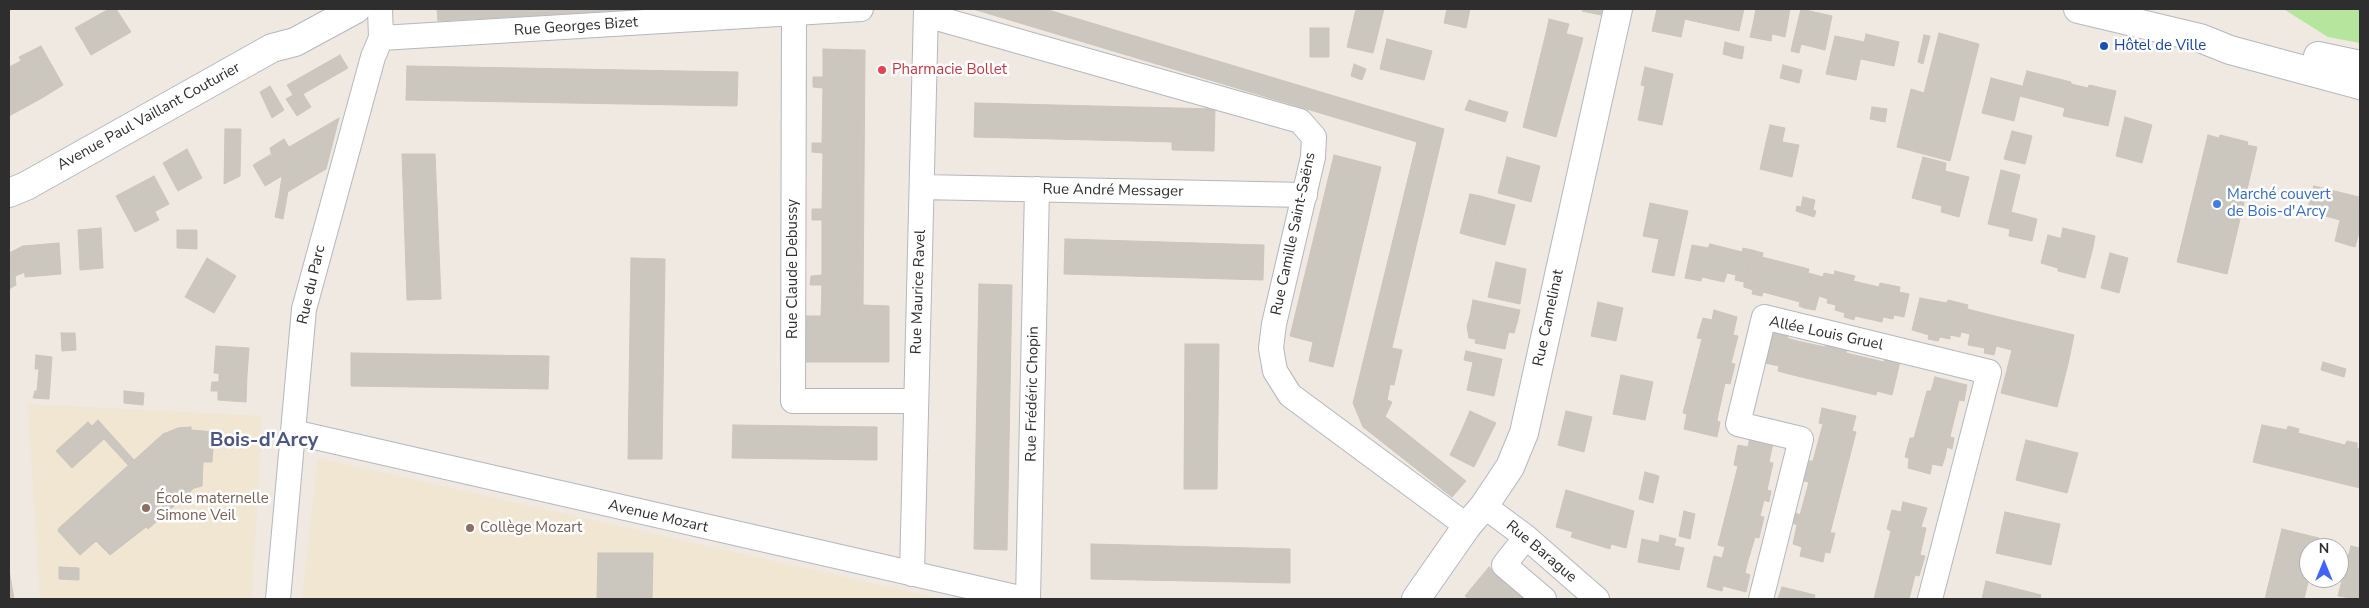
<!DOCTYPE html>
<meta charset="utf-8">
<style>
body{margin:0}
#map{position:relative;width:2369px;height:608px;overflow:hidden;background:#efe9e1;font-family:"Nunito Sans",sans-serif}
canvas{display:block}
.frame{position:absolute;inset:0;border:10px solid #2e2e2e;pointer-events:none}
.north{position:absolute;left:2299px;top:538px;width:50px;height:50px;box-sizing:border-box;background:#fff;border:1px solid #ababab;border-radius:50%;rotate:0deg;font-size:14px;font-weight:700;line-height:20px;text-align:center;color:#2e2e2e}
.north::after{content:'';display:block;margin:auto;width:18px;height:22px;background:#4264fb;clip-path:polygon(50% 0,100% 100%,50% 72%,0 100%)}
</style>
<div id="map">
<canvas width="2369" height="608"></canvas>
<div class="frame"></div>
<div class="north">N</div>
</div>
<script>
const ctx = document.querySelector('canvas').getContext('2d');
ctx.lineJoin = 'round';
function fill(path, color) { ctx.fillStyle = color; ctx.fill(path, 'evenodd'); }
const shape = rows => new Path2D(rows.map(r => 'M' + r).join(''));
function strokePath(path, color, width, dash) { ctx.strokeStyle = color; ctx.lineWidth = width; ctx.lineCap = dash ? 'butt' : 'round'; ctx.setLineDash(dash || []); ctx.stroke(path); }
function drawText(font, color, halo, rows, align = 'center') {
  ctx.font = font + ' "Nunito Sans",sans-serif'; ctx.lineWidth = 5; ctx.setLineDash([]); ctx.textBaseline = 'middle'; ctx.strokeStyle = halo; ctx.fillStyle = color; for (const [text, x, y, turn = 0] of rows) {
    ctx.save(); ctx.translate(x, y); ctx.rotate((+turn || 0) * Math.PI / 180); ctx.textAlign = isNaN(turn) ? turn : align; if (halo) ctx.strokeText(text, 0, 0); ctx.fillText(text, 0, 0); ctx.restore();
  }
}
fill(shape([
 [28,404,262,416,252,599,40,599],
 [318,458,941,599,302,599]
]), '#f0e6d1');
fill(shape([
 [2286,9,2360,9,2360,43,2328,37,2285,10]
]), '#b6e59e');
const building = shape([
 [109,9,116,9,131,32,91,55,75,28,109,9],
 [437,9,647,9,438,21,437,9],
 [973,9,1045,9,1444,129,1377,410,1466,481,1452,497,1363,427,1353,403,1417,142,973,9],
 [1356,9,1384,9,1373,53,1347,47,1356,9],
 [1447,9,1470,9,1466,28,1444,23,1447,9],
 [1583,9,1602,9,1601,15,1582,11,1583,9],
 [1657,9,1687,9,1681,37,1652,31,1657,9],
 [1687,9,1696,9,1693,21,1685,19,1687,9],
 [1696,9,1744,9,1739,31,1693,21,1696,9],
 [1756,9,1790,9,1785,37,1752,29,1756,9],
 [1801,9,1832,16,1825,50,1793,42,1801,9],
 [1549,19,1569,24,1566,34,1547,29,1549,19],
 [1310,28,1329,28,1329,57,1310,57,1310,28],
 [1547,29,1583,38,1556,137,1523,127,1547,29],
 [1752,29,1772,34,1771,41,1750,37,1752,29],
 [1939,33,1979,44,1950,161,1897,147,1911,89,1924,93,1939,33],
 [1866,34,1899,42,1894,66,1861,59,1866,34],
 [1924,35,1930,36,1923,64,1918,62,1924,35],
 [1835,36,1864,42,1856,80,1826,74,1835,36],
 [1387,39,1432,51,1424,80,1380,69,1387,39],
 [1725,42,1736,45,1733,57,1723,54,1725,42],
 [1793,42,1801,44,1799,53,1791,51,1793,42],
 [1736,45,1744,47,1742,59,1733,57,1736,45],
 [41,46,63,85,42,98,19,57,41,46],
 [823,49,858,50,856,317,889,317,889,362,800,362,801,316,821,316,822,285,810,285,811,276,822,275,822,220,812,220,812,209,822,209,823,153,812,152,812,143,822,143,823,88,813,87,813,77,823,77,823,49],
 [858,50,865,50,863,305,889,306,889,317,856,317,858,50],
 [340,55,348,68,303,94,311,107,297,116,286,99,293,95,287,85,340,55],
 [21,61,24,66,9,74,9,67,21,61],
 [1354,64,1366,69,1362,80,1351,76,1354,64],
 [1783,65,1802,70,1799,83,1780,78,1783,65],
 [24,66,42,98,9,116,9,74,24,66],
 [407,66,738,72,737,106,406,100,407,66],
 [1645,67,1673,74,1662,125,1638,120,1645,86,1641,85,1645,67],
 [2027,71,2071,82,2065,108,2020,96,2027,71],
 [1991,78,2022,86,2014,121,1982,113,1991,78],
 [2071,84,2088,88,2089,85,2116,91,2108,126,2063,116,2071,84],
 [270,86,284,110,272,118,260,92,270,86],
 [1469,100,1488,106,1486,116,1465,110,1469,100],
 [975,103,1215,109,1214,151,1172,150,1172,142,974,137,975,103],
 [1488,106,1508,112,1505,122,1486,116,1488,106],
 [1872,107,1887,109,1885,122,1870,119,1872,107],
 [2125,117,2152,125,2142,163,2116,156,2125,117],
 [339,118,326,169,279,197,282,176,272,157,339,118],
 [1770,125,1785,128,1782,142,1799,145,1792,177,1760,169,1770,125],
 [225,129,241,129,240,176,224,184,225,129],
 [2012,131,2032,136,2025,164,2004,159,2012,131],
 [2208,135,2219,138,2220,135,2248,142,2247,145,2257,147,2227,274,2177,262,2208,135],
 [284,139,289,147,272,157,270,148,284,139],
 [187,149,202,178,178,191,163,163,187,149],
 [402,154,435,154,441,299,407,300,402,154],
 [270,155,282,176,265,186,253,165,270,155],
 [1334,155,1381,167,1333,367,1309,361,1313,342,1290,336,1334,155],
 [1507,157,1540,166,1531,202,1498,193,1507,157],
 [1923,157,1946,163,1945,171,1969,177,1959,217,1941,212,1942,206,1912,198,1923,157],
 [2001,170,2020,175,2011,212,2037,219,2032,241,2009,236,2010,229,1988,224,2001,170],
 [154,176,169,204,131,224,116,196,154,176],
 [2314,186,2359,197,2348,245,2335,241,2340,220,2307,211,2314,186],
 [288,191,283,219,275,217,279,197,288,191],
 [1470,194,1480,196,1470,236,1460,233,1470,194],
 [2360,194,2360,229,2352,227,2360,194],
 [1480,196,1515,205,1505,245,1470,236,1480,196],
 [1803,197,1815,200,1813,210,1801,207,1803,197],
 [1650,203,1688,211,1674,276,1652,272,1659,239,1643,236,1650,203],
 [1797,206,1816,211,1814,217,1796,211,1797,206],
 [155,212,159,220,135,232,131,224,155,212],
 [2352,227,2360,229,2355,247,2348,245,2352,227],
 [101,228,103,268,80,270,78,230,101,228],
 [2063,228,2095,236,2093,247,2061,238,2063,228],
 [177,230,197,230,197,249,177,248,177,230],
 [2048,235,2093,247,2085,278,2058,271,2058,268,2041,263,2048,235],
 [1065,239,1264,245,1263,280,1064,274,1065,239],
 [59,243,61,274,25,277,23,246,59,243],
 [1710,244,1742,252,1743,248,1752,250,1744,287,1744,282,1735,280,1736,275,1727,273,1724,282,1702,277,1701,281,1685,278,1692,245,1708,248,1710,244],
 [23,246,25,272,15,276,16,285,9,289,9,253,23,246],
 [1752,250,1763,253,1762,257,1809,269,1808,273,1812,274,1804,308,1799,306,1800,302,1763,292,1762,296,1752,294,1753,290,1744,287,1752,250],
 [2110,253,2128,258,2119,293,2101,288,2110,253],
 [207,258,236,276,214,313,185,297,207,258],
 [631,258,665,259,662,459,628,459,631,258],
 [1496,262,1526,269,1520,304,1488,297,1496,262],
 [1835,271,1855,276,1853,281,1879,287,1880,283,1900,287,1899,292,1909,294,1904,317,1894,315,1893,319,1883,317,1882,322,1855,316,1854,320,1844,317,1845,313,1835,310,1836,305,1827,303,1828,299,1819,296,1815,310,1804,308,1812,274,1823,277,1824,273,1834,275,1835,271],
 [979,284,1012,285,1007,550,974,549,979,284],
 [1920,298,1947,303,1948,300,1968,305,1967,309,2003,318,1994,355,1984,353,1985,348,1968,345,1970,334,1961,332,1960,337,1950,335,1950,339,1940,337,1938,341,1928,339,1929,335,1912,330,1920,298],
 [1473,300,1520,310,1517,323,1511,321,1505,349,1475,343,1479,318,1470,316,1473,300],
 [1598,302,1623,308,1616,341,1591,336,1598,302],
 [1714,310,1737,317,1733,335,1738,336,1731,363,1735,364,1730,384,1725,383,1718,415,1717,421,1720,422,1717,437,1684,429,1687,414,1683,413,1702,339,1697,338,1703,318,1712,320,1714,310],
 [1470,316,1479,318,1475,339,1469,338,1467,326,1470,316],
 [2003,318,2074,335,2068,364,1996,346,2003,318],
 [1511,321,1517,323,1514,333,1508,332,1511,321],
 [1773,330,1789,334,1787,338,1797,341,1789,374,1778,371,1779,366,1765,363,1773,330],
 [61,333,75,333,76,350,62,351,61,333],
 [1797,341,1825,347,1826,344,1847,349,1846,353,1884,362,1885,358,1900,362,1892,395,1877,391,1876,395,1789,374,1797,341],
 [1185,344,1219,344,1217,489,1184,489,1185,344],
 [216,346,249,348,247,375,214,373,216,346],
 [1392,348,1402,350,1399,363,1389,360,1392,348],
 [2012,350,2068,364,2057,407,2001,393,2012,350],
 [1466,351,1475,353,1473,362,1464,360,1466,351],
 [351,353,549,356,548,389,351,386,351,353],
 [1475,353,1502,359,1494,396,1467,390,1475,353],
 [36,355,52,357,49,399,33,398,35,391,37,391,39,369,35,369,36,355],
 [1389,360,1399,363,1394,385,1384,383,1389,360],
 [2323,362,2346,369,2344,377,2321,370,2323,362],
 [219,373,247,375,246,402,218,400,218,391,211,391,212,382,219,382,219,373],
 [1621,375,1653,382,1645,420,1613,414,1621,375],
 [1935,377,1967,385,1964,401,1959,400,1951,432,1950,437,1954,438,1952,449,1947,447,1945,457,1934,454,1930,474,1908,468,1909,458,1905,457,1910,438,1914,438,1927,391,1931,391,1935,377],
 [1384,383,1390,385,1387,400,1380,397,1384,383],
 [124,391,144,393,143,405,124,403,124,391],
 [1380,397,1392,402,1385,417,1377,410,1380,397],
 [1822,408,1856,416,1852,431,1856,432,1830,533,1835,533,1830,553,1825,552,1823,562,1800,556,1802,547,1793,544,1797,525,1793,523,1796,513,1800,515,1809,482,1804,481,1809,461,1813,461,1823,424,1819,423,1822,408],
 [1470,411,1496,423,1486,443,1461,432,1470,411],
 [1566,411,1592,417,1584,452,1558,445,1566,411],
 [98,420,134,460,128,465,92,426,98,420],
 [88,422,104,439,72,468,56,451,88,422],
 [733,425,877,427,877,460,732,458,733,425],
 [2262,425,2287,430,2288,426,2299,429,2298,433,2345,445,2347,441,2357,443,2357,448,2360,449,2360,488,2253,462,2262,425],
 [191,427,191,430,214,432,212,462,203,462,202,486,194,488,190,483,169,502,173,507,148,529,146,527,110,555,96,541,80,555,58,531,59,528,163,434,178,428,191,427],
 [1461,432,1486,443,1474,467,1450,455,1461,432],
 [1750,437,1773,443,1769,462,1773,463,1767,490,1771,491,1769,502,1764,500,1760,516,1764,517,1759,538,1755,537,1747,564,1745,573,1750,575,1746,592,1723,586,1722,591,1707,587,1714,556,1722,558,1725,547,1718,545,1738,466,1734,465,1738,445,1748,447,1750,437],
 [2026,440,2078,453,2067,493,2016,480,2026,440],
 [1934,454,1945,457,1942,466,1932,464,1934,454],
 [1645,472,1659,476,1653,503,1639,499,1645,472],
 [190,483,194,488,173,507,169,502,190,483],
 [1566,490,1634,511,1626,548,1611,544,1610,549,1571,537,1573,532,1556,527,1566,490],
 [1903,502,1927,508,1921,527,1926,528,1920,555,1925,556,1919,576,1915,575,1909,599,1874,599,1891,531,1887,529,1892,510,1901,512,1903,502],
 [1684,511,1695,514,1690,539,1679,536,1684,511],
 [2005,512,2060,524,2051,565,1996,553,2005,512],
 [2282,529,2319,538,2316,548,2309,548,2309,578,2304,599,2265,599,2282,529],
 [1660,535,1676,539,1674,546,1659,542,1660,535],
 [1642,539,1684,548,1679,570,1638,562,1642,539],
 [1091,544,1290,549,1290,583,1091,579,1091,544],
 [2351,546,2360,548,2360,589,2358,599,2338,596,2351,546],
 [598,553,653,553,652,599,597,599,598,553],
 [59,567,79,568,79,580,59,579,59,567],
 [1489,567,1527,599,1469,599,1465,596,1489,567],
 [9,570,14,599,9,599,9,570],
 [1986,581,2041,595,2040,599,1982,599,1986,581],
 [1782,587,1815,595,1814,599,1778,599,1782,587]
]);
fill(building, '#cbc7bf');
strokePath(building, '#cbc5ba', 1);
const minor = shape([
 [794,13,793,401,916,401],
 [926,15,1300,121,1314,137,1313,157,1274,324,1271,348,1275,371,1290,395,1467,526],
 [381,38,861,9],
 [922,187,1305,195],
 [293,432,1024,599],
 [1484,506,1526,537,1597,599],
 [1526,537,1504,565,1544,599],
 [912,574,926,9],
 [278,599,304,309,373,57,381,38,380,9],
 [1028,599,1037,189],
 [1761,599,1801,439,1738,424,1764,317,1989,372,1930,599]
]);
const tertiary = shape([
 [2078,9,2200,38,2230,50,2360,85],
 [2318,56,2360,65],
 [9,193,26,186,272,48,295,42,356,9],
 [1416,599,1467,526,1484,506,1510,467,1524,433,1618,9]
]);
strokePath(minor, '#b4b7c1', 26);
strokePath(tertiary, '#b4b7c1', 30);
strokePath(minor, '#fff', 24);
strokePath(tertiary, '#fff', 28);
for (const [x, y, r, color] of [
 [2104,46,5,"#1a4fb4"],
 [882,70,5,"#e0444e"],
 [2217,204,5,"#3f7fe0"],
 [146,508,5,"#8d6e63"],
 [470,528,5,"#8d6e63"]
]) { const dot = new Path2D(); dot.arc(x, y, r, 0, 2 * Math.PI); ctx.fillStyle = color; ctx.fill(dot); strokePath(dot, '#fff', 2); }
drawText('15px', '#2e2e2e', '#fff', [
 ["Rue Georges Bizet",576,27,-4],
 ["Avenue Paul Vaillant Couturier",149,117,-29],
 ["Rue André Messager",1113,191,1],
 ["Rue Camille Saint-Saëns",1294,234,-78],
 ["Rue Claude Debussy",793,269,-90],
 ["Rue du Parc",312,285,-77],
 ["Rue Maurice Ravel",919,292,-88],
 ["Rue Camelinat",1549,318,-78],
 ["Allée Louis Gruel",1826,334,12],
 ["Rue Frédéric Chopin",1033,394,-89],
 ["Avenue Mozart",658,517,13],
 ["Rue Barague",1541,552,40]
]);
drawText('15px', '#164399', '#fff', [
 ["Hôtel de Ville",2114,46]
], 'left');
drawText('15px', '#be3a42', '#fff', [
 ["Pharmacie Bollet",892,70]
], 'left');
drawText('15px', '#366cbe', '#fff', [
 ["Marché couvert",2227,195],
 ["de Bois-d'Arcy",2227,212]
], 'left');
drawText('15px', '#785e54', '#fff', [
 ["École maternelle",156,499],
 ["Simone Veil",156,516],
 ["Collège Mozart",480,528]
], 'left');
drawText('bold 20px', '#4d5680', '#fff', [
 ["Bois-d'Arcy",264,441]
]);
</script>
